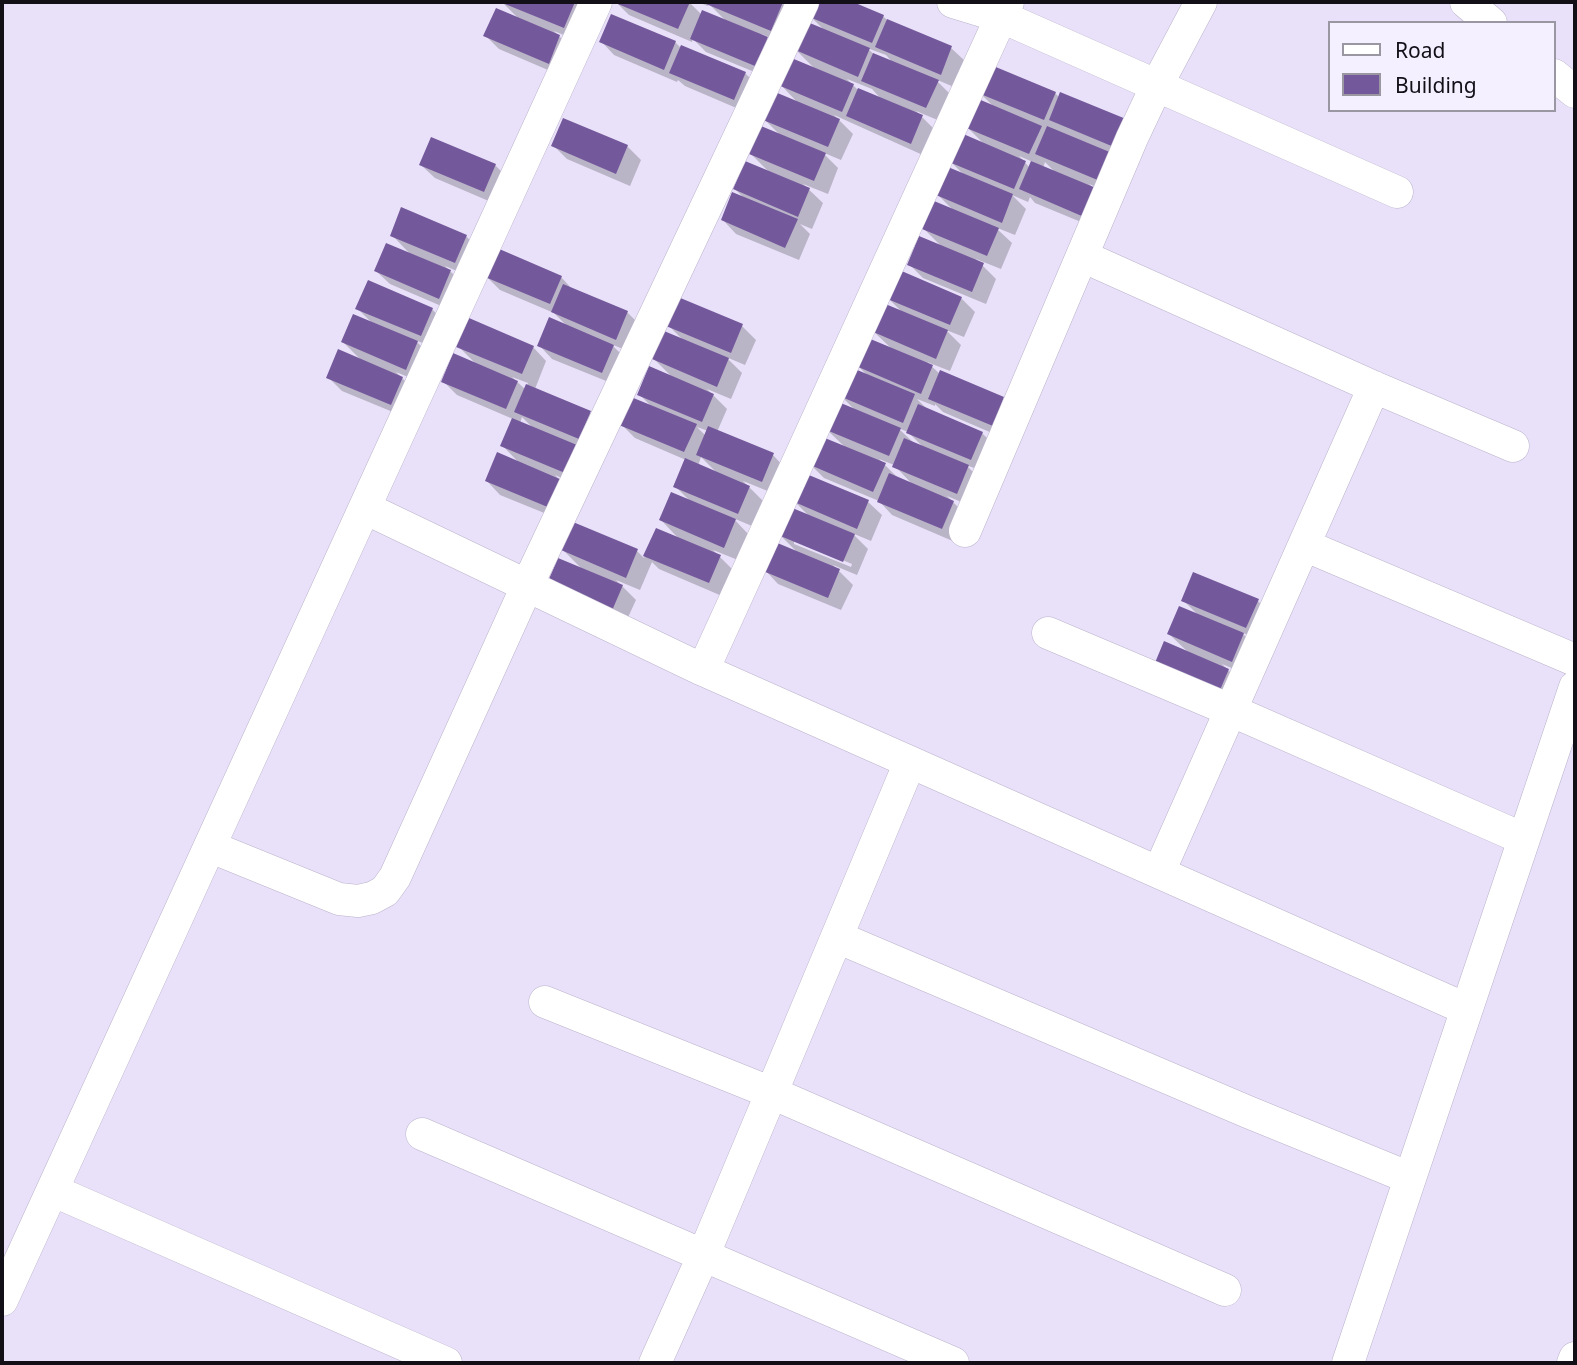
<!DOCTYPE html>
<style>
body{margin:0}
#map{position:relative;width:1577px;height:1365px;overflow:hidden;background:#e9e1f9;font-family:"Noto Sans",sans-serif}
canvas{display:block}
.frame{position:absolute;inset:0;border:4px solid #120f17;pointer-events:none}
.legend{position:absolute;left:1328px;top:21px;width:228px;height:91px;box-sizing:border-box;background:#f5f0ff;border:2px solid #9a96a2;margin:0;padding:9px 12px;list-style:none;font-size:21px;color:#120f17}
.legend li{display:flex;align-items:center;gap:14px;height:35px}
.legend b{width:35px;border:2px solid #9a96a2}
</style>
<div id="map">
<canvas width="1577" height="1365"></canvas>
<div class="frame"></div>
<ul class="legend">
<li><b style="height:9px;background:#fff"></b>Road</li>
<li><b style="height:19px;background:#73589b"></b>Building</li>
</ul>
</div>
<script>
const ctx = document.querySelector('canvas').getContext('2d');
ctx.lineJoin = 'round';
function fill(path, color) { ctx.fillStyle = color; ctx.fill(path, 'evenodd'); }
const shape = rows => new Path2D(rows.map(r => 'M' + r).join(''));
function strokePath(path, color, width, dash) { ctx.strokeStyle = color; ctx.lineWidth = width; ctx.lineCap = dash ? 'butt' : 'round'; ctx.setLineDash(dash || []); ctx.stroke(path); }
fill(shape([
 [502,2,576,2,589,15,578,41,554,31,573,50,562,76,499,49,485,35,519,19],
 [616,2,689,2,702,15,727,22,709,4,708,6,697,2,802,2,799,10,781,2,796,17,785,43,761,34,780,53,769,78,706,52,693,39,692,42,629,15],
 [815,2,849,2,883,16,888,21,951,48,965,61,954,87,935,79,951,95,940,121,916,111,935,130,925,156,834,115,853,134,841,160,822,152,838,168,828,194,803,184,823,203,812,229,800,224,810,234,799,260,736,234,723,220,745,199,735,189,771,174,751,154,781,136,765,120,799,104,780,84,815,69,795,49,825,31,809,15],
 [867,48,886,55,893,63,875,55],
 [847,79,872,89,882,100,857,89],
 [601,41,675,42,681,48,745,73,759,87,748,113,685,86,678,80,677,82,614,55],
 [980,93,1055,93,1060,98,1125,121,1113,194,1089,184,1109,203,1098,229,1035,203,1030,197,1028,202,1012,195,1026,209,1015,235,995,227,1012,243,1001,269,976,259,996,279,986,304,923,278,909,264,944,249,924,229,954,211,938,195,965,176,951,162,986,146,966,126,996,109],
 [1019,156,1033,162,1030,168],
 [1045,162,1057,174,1043,168],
 [553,145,627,146,641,160,630,186,567,159],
 [421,165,495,165,509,179,498,205,435,178],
 [392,235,466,236,479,250,469,276,445,266,464,285,453,311,390,284,376,271,411,255],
 [487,277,561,277,573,290,627,312,641,326,630,352,611,344,627,360,616,385,552,359,539,345,569,328,554,313,500,290],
 [887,297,961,298,975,312,964,337,946,330,961,345,950,371,927,362,940,374,941,372,1004,399,1017,413,1006,439,943,412,935,404,935,406,917,399,927,409,982,433,996,447,985,472,966,465,982,481,971,506,947,496,967,516,955,542,892,515,879,501,824,478,810,464,846,448,826,429,856,411,840,395,868,376,858,366,893,350,873,331,902,312],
 [898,428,908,432,924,448,914,443],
 [879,459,894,465,913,485,898,478],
 [679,299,742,326,756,340,745,365,726,357,742,373,731,399,707,389,727,409,717,432,773,455,786,469,775,494,743,481,763,501,752,526,733,518,749,535,738,560,713,550,733,570,722,596,659,569,652,562,640,590,616,580,636,600,624,626,583,570,563,550,574,524,637,551,644,558,657,530,680,540,661,520,691,502,675,486,686,460,635,438,622,425,652,407,639,394,674,379,654,359,684,341,668,325],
 [697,427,708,431,706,436],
 [701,457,718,474,698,466],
 [357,308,432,309,445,323,435,348,415,340,431,356,420,382,396,372,416,392,405,417,342,391,328,377,363,362,343,342,373,324],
 [458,346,533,347,546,361,535,389,590,413,604,426,579,486,555,475,575,495,564,521,500,495,487,481,521,465,502,445,513,419,457,395,443,381,477,365],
 [512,377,528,383,526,390],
 [522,417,533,428,520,423],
 [794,501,868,502,882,515,871,541,852,533,868,549,857,575,833,565,853,585,841,610,778,584,765,570,799,554,780,535,810,517],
 [794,540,852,564,851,567,794,544],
 [1183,600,1258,601,1271,615,1260,640,1241,632,1257,648,1246,674,1222,664,1242,684,1231,709,1189,653,1169,634,1199,616]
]), '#0003');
fill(shape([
 [500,2,575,2,564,28],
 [613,2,690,2,678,29],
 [706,2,783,2,771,31,706,4],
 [813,2,853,2,884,15,872,43,807,16],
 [496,8,560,35,549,64,483,36],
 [702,10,768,37,755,66,690,39],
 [611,14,676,41,664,70,599,42],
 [887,19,952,46,941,75,875,47],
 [805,21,870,48,858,77,793,49],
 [681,45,746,72,734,100,669,73],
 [873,53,939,80,926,108,861,81],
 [789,57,854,84,842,112,778,85],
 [991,65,1056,92,1044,120,978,93],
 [858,88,923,115,911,144,846,116],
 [775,92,840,119,828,147,763,120],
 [1060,92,1126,119,1114,147,1049,120],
 [976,98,1042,126,1029,154,964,127],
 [563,118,628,145,616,174,551,146],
 [761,126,826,153,814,181,749,154],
 [1047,126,1112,153,1100,181,1035,154],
 [961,133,1026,161,1014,189,949,162],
 [431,137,496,164,484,192,419,165],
 [745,161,810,188,798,217,733,189],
 [1031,161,1096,188,1084,217,1019,189],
 [948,167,1013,194,1002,223,936,195],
 [732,192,798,219,785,248,721,220],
 [934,201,999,228,987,256,922,229],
 [401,207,467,235,455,263,390,236],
 [919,236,984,263,972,292,907,265],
 [386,243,451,270,439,299,374,271],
 [497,248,562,276,550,304,485,277],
 [897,269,962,297,950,325,885,298],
 [368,280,433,308,421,336,355,309],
 [563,284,628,311,616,340,551,312],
 [678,297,743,324,731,353,666,326],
 [883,303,948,330,936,359,871,331],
 [353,314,418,341,406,370,341,342],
 [549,317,614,345,602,373,537,346],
 [469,318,534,346,522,374,456,347],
 [664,331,729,358,717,387,652,359],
 [868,338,933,365,921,394,856,366],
 [338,349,403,377,391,405,326,378],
 [453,353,518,381,506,409,441,382],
 [649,366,714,394,702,422,637,395],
 [850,367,915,394,903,423,837,395],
 [940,370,1004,397,993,426,928,399],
 [526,384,591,411,579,439,514,412],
 [631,397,697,424,684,452,619,425],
 [836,401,901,428,889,456,824,429],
 [918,404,983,432,971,460,906,433],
 [512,418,577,445,565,473,500,446],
 [708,426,774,453,762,482,696,455],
 [820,436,886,463,873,492,808,464],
 [904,438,969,465,957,494,892,467],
 [497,452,562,480,550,508,485,481],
 [685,458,750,486,738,514,673,487],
 [804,473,869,500,857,529,792,501],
 [889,473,954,501,942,529,877,502],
 [671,492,736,519,724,548,659,520],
 [790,507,855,534,843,562,778,535],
 [573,522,638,549,626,578,561,550],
 [656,528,721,555,709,583,643,556],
 [775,542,840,569,828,598,763,571],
 [558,558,623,585,611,613,546,586],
 [1193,572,1259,599,1246,628,1181,601],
 [1179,606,1244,633,1232,662,1167,634],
 [1164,641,1229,669,1217,697,1152,670]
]), '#73589b');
const street = shape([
 [953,2,1002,17,1397,192],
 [1466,2,1491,23],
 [1554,75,1575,92],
 [1082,256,1374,387,1513,446],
 [365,508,703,670,1466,1009],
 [965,531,1132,138,1157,85,1201,2],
 [1304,545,1575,660],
 [1048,633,1230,710,1524,839],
 [703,670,1008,2],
 [211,847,339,899,358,901,372,898,385,891,395,877,527,586,803,2],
 [1159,872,1374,387],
 [837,937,1248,1112,1410,1178],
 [545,1002,772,1093,1225,1290],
 [422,1134,953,1363],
 [54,1191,446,1363],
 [2,1300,596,2],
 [655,1363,704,1254,910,762],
 [1348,1363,1575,687],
 [1573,1363,1575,1358]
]);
strokePath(street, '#bbb3cb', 33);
strokePath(street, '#fff', 32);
</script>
